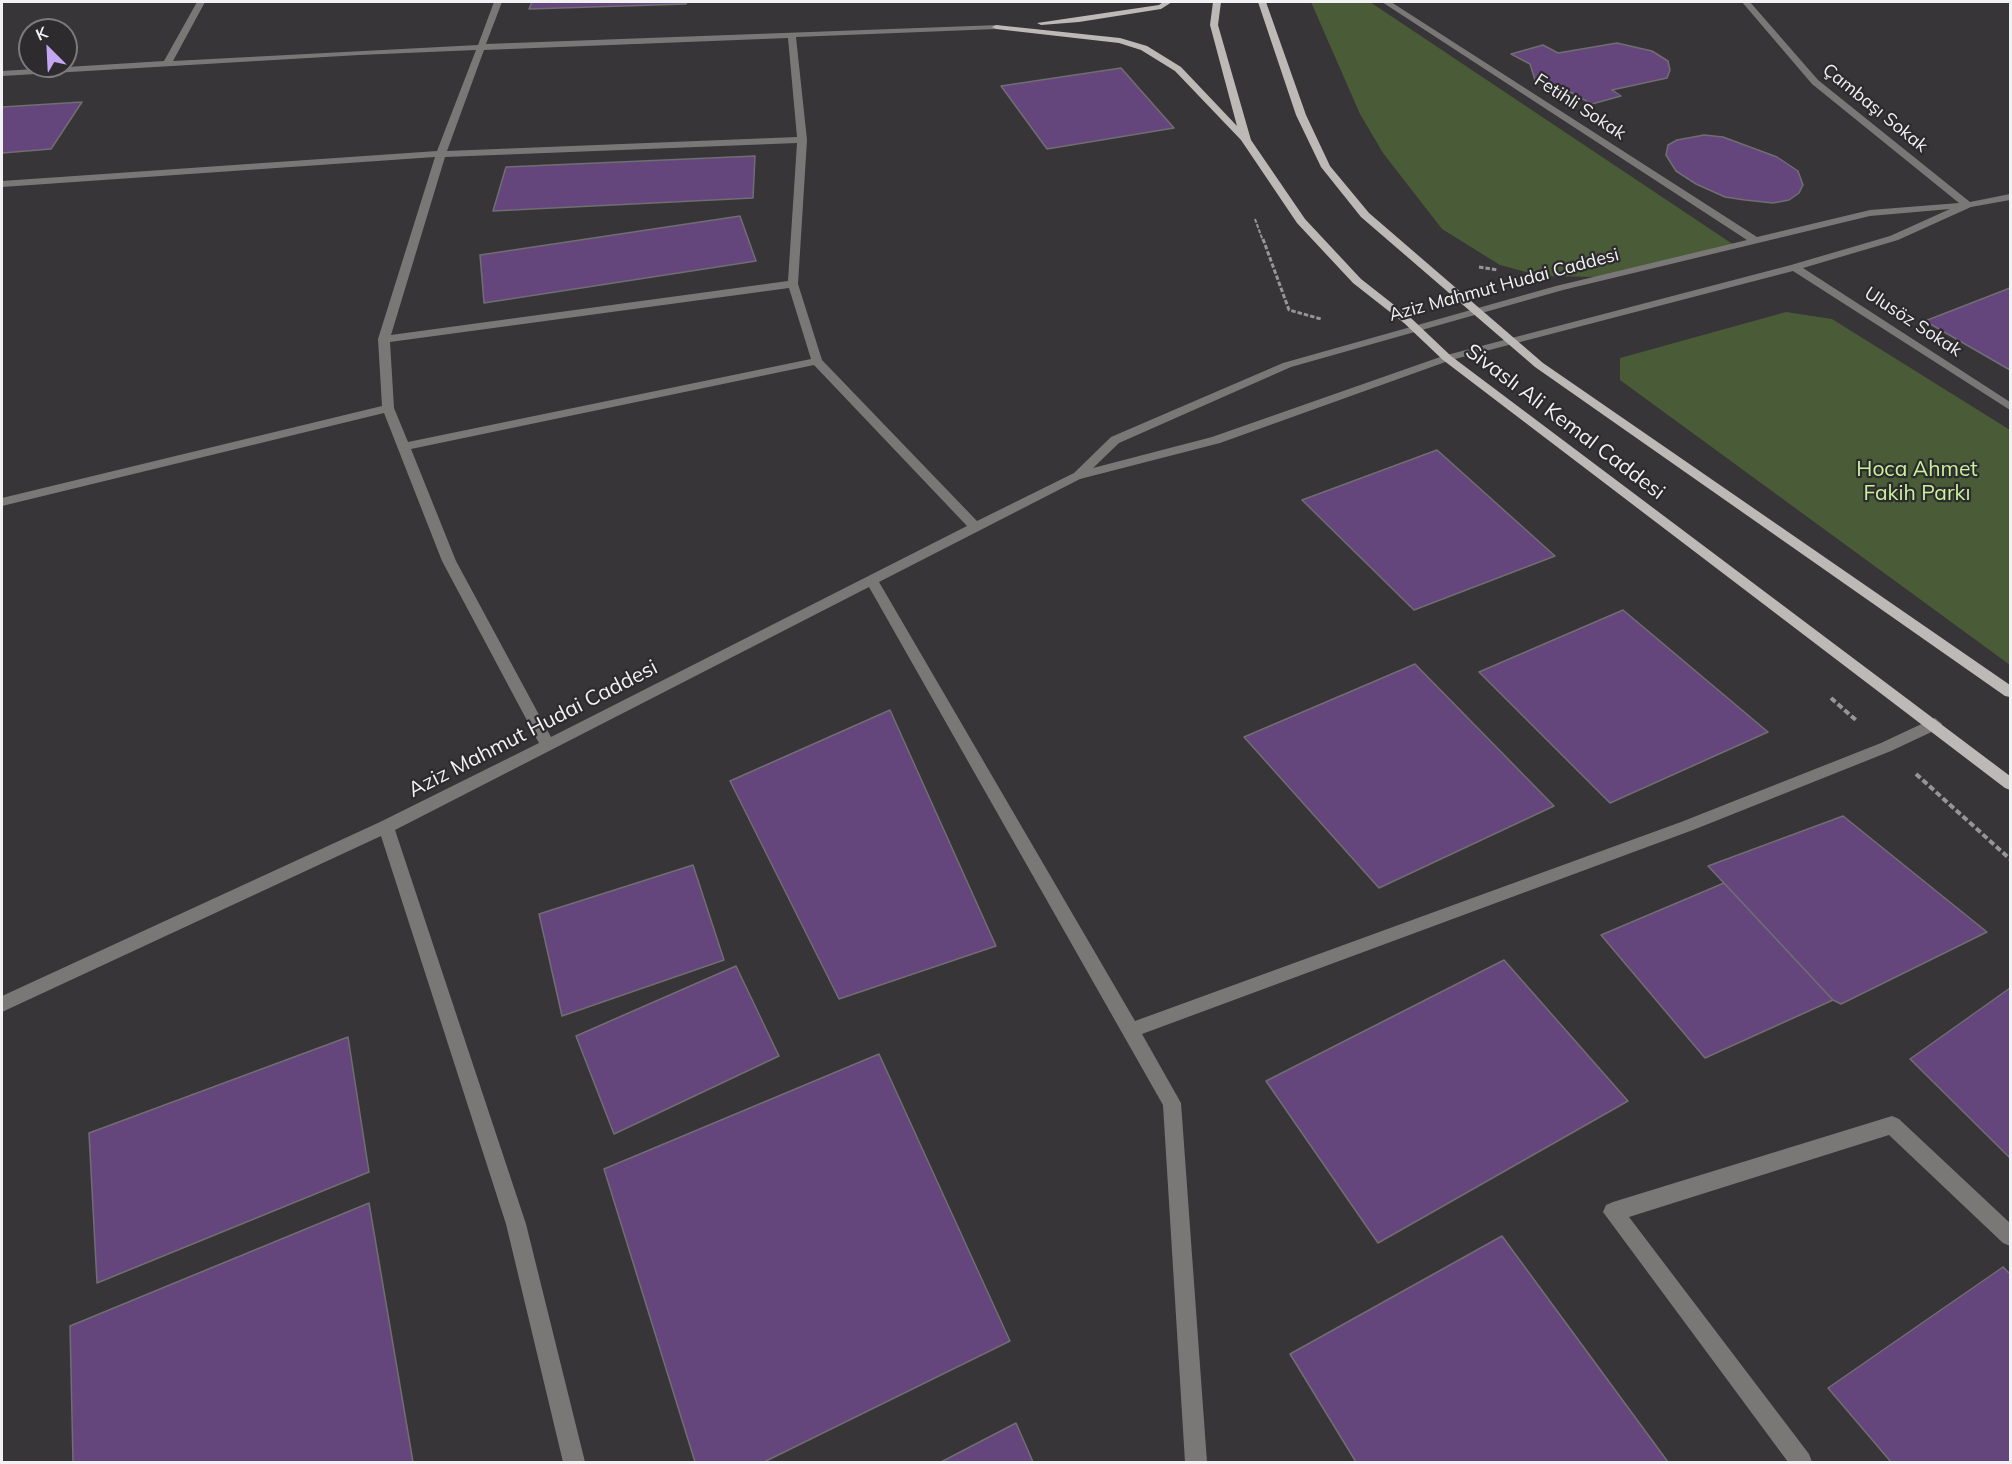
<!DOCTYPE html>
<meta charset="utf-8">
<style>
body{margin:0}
#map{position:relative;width:2012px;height:1464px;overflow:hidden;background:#373538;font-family:Mulish,sans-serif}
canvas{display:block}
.frame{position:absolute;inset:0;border:3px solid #f2f1f3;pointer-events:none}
.north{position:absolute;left:18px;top:18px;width:60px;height:60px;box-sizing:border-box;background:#2d2b2e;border:2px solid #7c7a7d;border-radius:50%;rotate:336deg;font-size:16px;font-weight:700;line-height:24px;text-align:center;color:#f2f1f3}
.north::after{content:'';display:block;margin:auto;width:21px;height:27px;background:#c3a7f2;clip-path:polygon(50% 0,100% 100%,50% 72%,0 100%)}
</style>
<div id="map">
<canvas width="2012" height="1464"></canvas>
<div class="frame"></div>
<div class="north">K</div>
</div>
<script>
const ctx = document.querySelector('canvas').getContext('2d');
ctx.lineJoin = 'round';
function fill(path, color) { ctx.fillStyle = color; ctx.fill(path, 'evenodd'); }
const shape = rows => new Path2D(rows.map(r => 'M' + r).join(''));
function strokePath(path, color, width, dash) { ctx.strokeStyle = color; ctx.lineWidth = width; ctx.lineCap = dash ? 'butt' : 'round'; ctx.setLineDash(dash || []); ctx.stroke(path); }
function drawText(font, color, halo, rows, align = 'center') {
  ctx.font = font + ' Mulish,sans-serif'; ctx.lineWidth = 4.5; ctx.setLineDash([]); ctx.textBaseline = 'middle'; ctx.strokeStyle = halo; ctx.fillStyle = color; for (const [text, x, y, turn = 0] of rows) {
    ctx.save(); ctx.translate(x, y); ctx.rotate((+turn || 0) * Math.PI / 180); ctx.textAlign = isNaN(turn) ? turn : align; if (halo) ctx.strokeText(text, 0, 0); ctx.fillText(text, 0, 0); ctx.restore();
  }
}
fill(shape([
 [1311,2,1370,2,1734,245,1596,277,1541,276,1500,265,1442,229,1383,153,1360,114],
 [1786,312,1832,319,2010,430,2010,665,1620,380,1620,358]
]), '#495b37');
const building = shape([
 [532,2,687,2,686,4,529,9,532,2],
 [1617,43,1652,51,1668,61,1670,70,1667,78,1612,90,1621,96,1592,104,1570,92,1535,80,1530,64,1511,54,1543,45,1558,53,1617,43],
 [1121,68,1174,128,1047,149,1001,86,1121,68],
 [82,102,51,149,2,153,2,107,82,102],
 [1704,135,1723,137,1777,157,1798,171,1803,185,1799,193,1789,200,1773,203,1745,200,1725,197,1696,184,1676,171,1666,155,1668,145,1677,140,1704,135],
 [755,156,753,198,493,211,506,167,755,156],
 [740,216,756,261,484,303,480,255,740,216],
 [2010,288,2010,370,1925,321,2010,288],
 [1437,450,1555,556,1414,610,1302,500,1437,450],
 [1623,610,1768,732,1610,803,1479,672,1623,610],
 [1415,664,1554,806,1379,888,1244,737,1415,664],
 [890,710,996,946,839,999,730,781,890,710],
 [1843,816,1987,932,1841,1004,1833,1000,1708,866,1843,816],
 [693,865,724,960,562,1016,539,914,693,865],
 [1724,883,1833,1000,1705,1058,1601,935,1724,883],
 [1504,960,1628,1101,1378,1243,1266,1081,1504,960],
 [736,966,779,1056,614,1134,576,1036,736,966],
 [2010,988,2010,1158,1910,1059,2010,988],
 [348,1037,369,1172,97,1283,89,1133,348,1037],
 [879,1054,1010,1341,764,1462,695,1462,604,1169,879,1054],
 [369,1203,413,1462,73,1462,70,1326,369,1203],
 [1502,1236,1668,1462,1356,1462,1290,1354,1502,1236],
 [2003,1267,2010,1274,2010,1462,1891,1462,1828,1388,2003,1267],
 [1016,1423,1033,1462,941,1462,1016,1423]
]);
fill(building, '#65467c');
strokePath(building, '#706e72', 1.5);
strokePath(shape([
 [1255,219,1263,241]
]), '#969597', 2, [4, 1.5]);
strokePath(shape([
 [1263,239,1289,310,1321,319],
 [1479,267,1498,270]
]), '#969597', 3, [4.5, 2]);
strokePath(shape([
 [1831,698,1857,721],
 [1916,774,2010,859]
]), '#969597', 4, [6, 3]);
fill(shape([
 [197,2,205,2,173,61,478,45,494,2,502,2,486,44,999,25,1000,27,996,29,796,37,807,140,798,284,822,360,977,521,1074,473,1111,437,1283,363,1556,286,1747,240,1382,2,1391,2,1757,237,1870,210,1959,203,1812,84,1742,2,1750,2,1818,80,1970,202,2010,194,2010,200,1971,207,1898,240,1803,268,2010,402,2010,410,1793,271,1451,360,1220,443,1080,479,879,582,1135,1021,1681,822,1881,743,1930,720,1935,718,1942,724,1940,728,1891,751,1693,830,1142,1034,1181,1103,1207,1462,1185,1462,1163,1105,869,587,395,830,526,1224,585,1462,563,1462,506,1224,381,836,2,1012,2,996,380,822,539,743,442,561,384,413,2,506,2,498,382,406,378,339,435,157,2,187,2,181,437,151,476,50,359,55,2,76,2,71,164,61,197,2],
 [788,38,797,137,447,151,484,50,788,38],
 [797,143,788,281,391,335,445,157,797,143],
 [1950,209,1890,236,1791,265,1443,356,1212,437,1093,468,1119,443,1291,367,1563,290,1870,216,1950,209],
 [789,288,811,359,408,442,394,408,390,342,789,288],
 [814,365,967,526,551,737,456,561,411,449,814,365],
 [1892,1116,1899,1119,2010,1223,2010,1246,2003,1243,1889,1135,1629,1217,1809,1454,1812,1462,1788,1462,1603,1212,1606,1205,1613,1202,1892,1116]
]), '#7a7877');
fill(shape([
 [1163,2,1172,2,1161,9,1079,22,1041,25,1037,23,1159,5,1163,2],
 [1213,2,1221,2,1218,25,1251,140,1305,219,1361,279,1412,319,1451,356,2010,776,2010,790,2005,788,1443,360,1404,323,1353,283,1297,223,1241,140,1175,71,1141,50,1119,43,996,29,992,27,996,25,1120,38,1147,46,1181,67,1237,126,1210,25,1213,2],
 [1258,2,1266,2,1306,115,1330,166,1369,213,1543,363,2010,685,2010,697,2005,696,1535,367,1361,217,1321,167,1296,115,1258,2]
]), '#bdb9b7');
drawText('18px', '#f2f1f3', '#2d2b2e', [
 ["Fetihli Sokak",1580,107,33],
 ["Çambaşı Sokak",1875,108,39],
 ["Aziz Mahmut Hudai Caddesi",1504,285,-15],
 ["Ulusöz Sokak",1913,322,33]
]);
drawText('21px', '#f2f1f3', '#2d2b2e', [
 ["Sivaslı Ali Kemal Caddesi",1565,422,37],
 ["Aziz Mahmut Hudai Caddesi",533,729,-27]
]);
drawText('21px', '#c8f39b', '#2d2b2e', [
 ["Hoca Ahmet",1917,470],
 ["Fakih Parkı",1917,494]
]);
</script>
